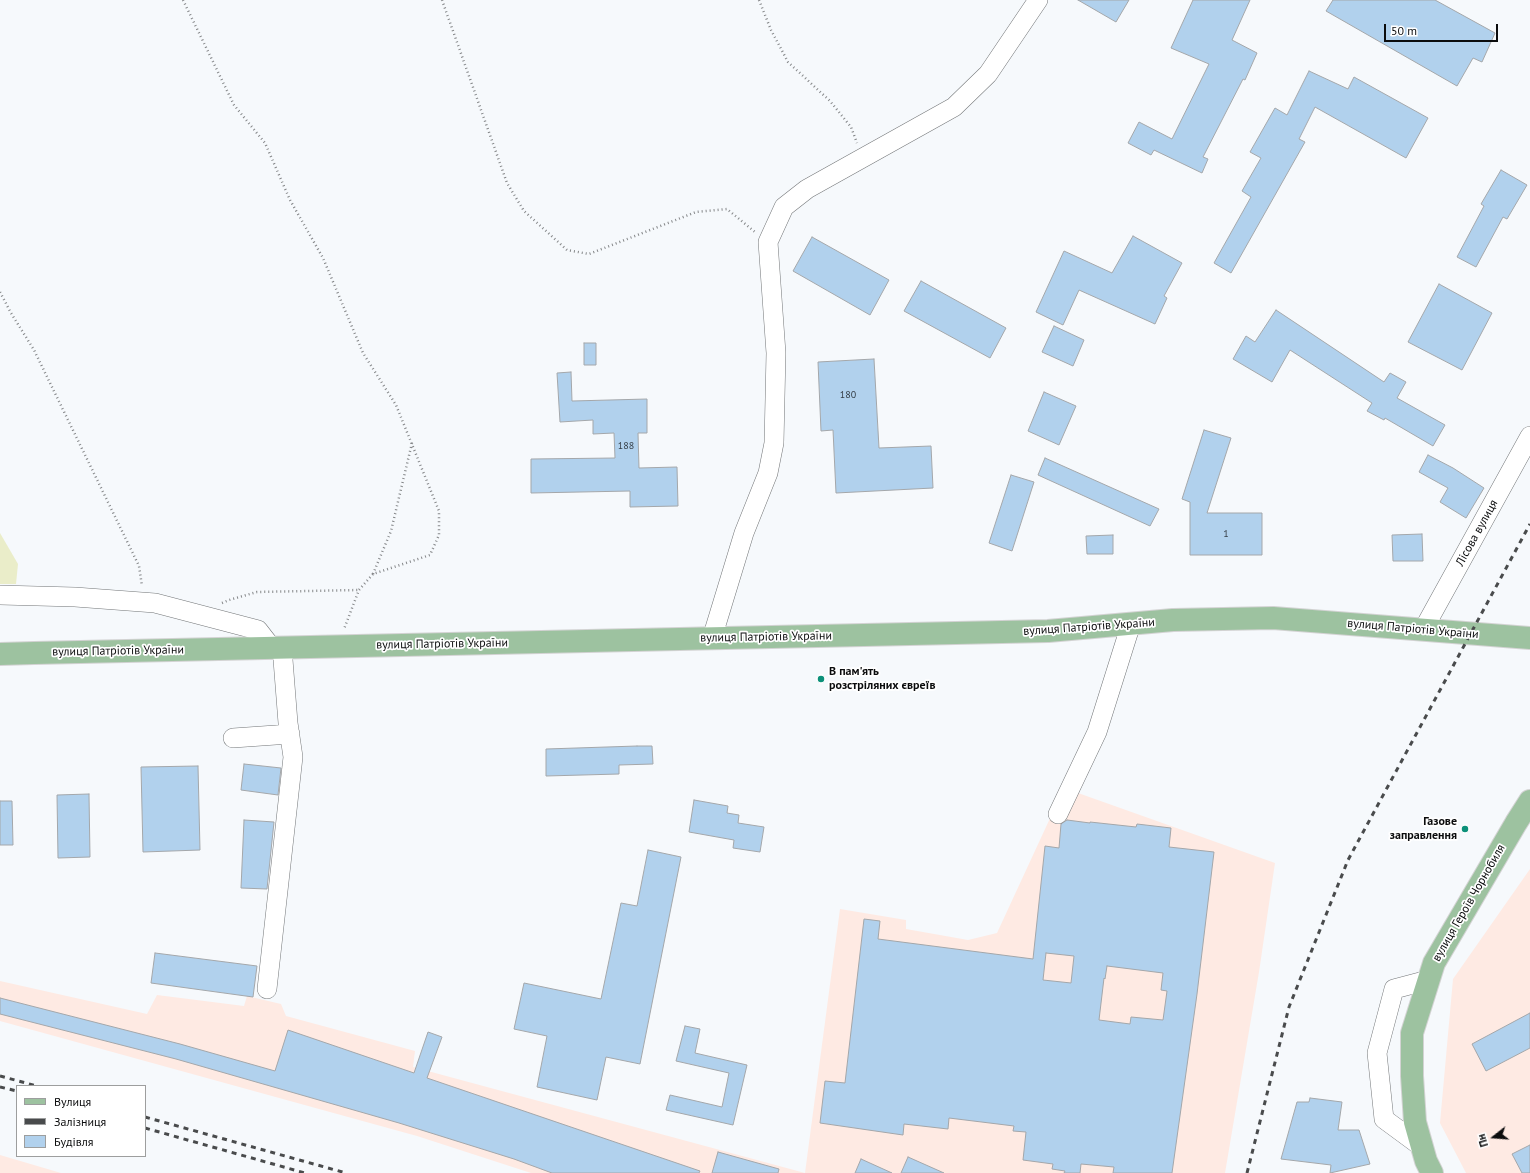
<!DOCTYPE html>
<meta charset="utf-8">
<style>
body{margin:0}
#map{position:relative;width:1530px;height:1173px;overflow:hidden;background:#f6f9fc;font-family:"PT Sans",sans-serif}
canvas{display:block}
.legend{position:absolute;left:16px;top:1085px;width:130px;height:72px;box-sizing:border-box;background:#fff;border:1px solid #9d9e9e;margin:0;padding:5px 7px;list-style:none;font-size:12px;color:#0b0c0d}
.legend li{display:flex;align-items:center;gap:8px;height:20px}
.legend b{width:20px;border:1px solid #9d9e9e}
.north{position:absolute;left:1474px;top:1117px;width:40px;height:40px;-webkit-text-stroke:3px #fff;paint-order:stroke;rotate:253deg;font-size:11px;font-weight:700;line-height:16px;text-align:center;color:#0b0c0d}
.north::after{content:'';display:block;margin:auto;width:14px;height:18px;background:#0b0c0d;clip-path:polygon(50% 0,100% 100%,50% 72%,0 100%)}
.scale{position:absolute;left:1384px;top:24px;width:114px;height:18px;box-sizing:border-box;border:2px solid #0b0c0d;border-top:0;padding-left:5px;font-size:12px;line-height:14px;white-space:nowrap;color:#0b0c0d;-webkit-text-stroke:3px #fff;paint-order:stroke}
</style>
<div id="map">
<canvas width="1530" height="1173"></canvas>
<ul class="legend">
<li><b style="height:5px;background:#9dc2a0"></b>Вулиця</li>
<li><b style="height:5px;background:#494b4c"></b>Залізниця</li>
<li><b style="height:11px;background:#b1d1ed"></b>Будівля</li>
</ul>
<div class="north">Пн</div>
<div class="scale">50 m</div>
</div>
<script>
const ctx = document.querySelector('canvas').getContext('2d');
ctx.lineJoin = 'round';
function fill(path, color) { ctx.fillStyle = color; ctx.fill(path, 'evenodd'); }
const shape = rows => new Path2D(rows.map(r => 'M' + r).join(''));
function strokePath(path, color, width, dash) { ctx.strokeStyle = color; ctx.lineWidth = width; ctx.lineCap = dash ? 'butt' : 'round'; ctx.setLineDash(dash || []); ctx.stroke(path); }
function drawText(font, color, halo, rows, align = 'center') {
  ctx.font = font + ' "PT Sans",sans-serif'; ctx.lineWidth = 3.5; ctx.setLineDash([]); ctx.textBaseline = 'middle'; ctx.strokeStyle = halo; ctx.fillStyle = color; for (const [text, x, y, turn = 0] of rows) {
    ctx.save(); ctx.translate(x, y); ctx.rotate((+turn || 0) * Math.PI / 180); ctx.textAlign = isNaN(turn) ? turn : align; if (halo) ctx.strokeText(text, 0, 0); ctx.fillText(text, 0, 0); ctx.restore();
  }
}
fill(shape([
 [1064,788,1275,863,1259,972,1225,1173,531,1173,417,1136,0,1021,0,981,147,1014,157,995,244,1006,247,996,281,1004,286,1016,415,1051,413,1067,805,1173,840,909,906,920,906,929,968,940,997,933],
 [1530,869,1530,1173,1466,1173,1440,1123,1453,979],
 [0,1155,61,1173,0,1173]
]), '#feeae3');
fill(shape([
 [0,533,18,564,16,584,0,584]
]), '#eaedc9');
const building = shape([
 [1078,0,1129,0,1116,22,1078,0],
 [1193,0,1250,0,1232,40,1257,53,1245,80,1243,79,1203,157,1208,159,1202,173,1154,150,1151,155,1128,143,1139,122,1172,139,1209,64,1171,48,1193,0],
 [1333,0,1435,0,1495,33,1482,62,1473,58,1457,86,1326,11,1333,0],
 [1309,71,1348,89,1354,77,1428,118,1406,158,1315,107,1299,139,1305,142,1231,273,1214,263,1251,197,1242,191,1261,158,1250,152,1275,108,1287,115,1309,71],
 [1501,170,1527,185,1507,219,1503,217,1476,267,1457,257,1484,206,1481,204,1501,170],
 [1133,236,1182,263,1164,296,1167,298,1155,324,1079,290,1063,325,1036,312,1064,251,1112,273,1133,236],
 [812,237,889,280,870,315,793,271,812,237],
 [921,281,1006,328,990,358,904,311,921,281],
 [1439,284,1492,313,1462,370,1408,342,1439,284],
 [1276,310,1384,382,1390,373,1406,382,1397,398,1445,425,1433,446,1385,418,1384,420,1367,411,1372,403,1290,350,1272,382,1233,359,1246,336,1255,342,1276,310],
 [1054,326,1084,340,1073,366,1042,352,1054,326],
 [584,343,596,343,596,365,584,365,584,343],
 [874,359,879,448,931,446,933,488,836,493,833,430,821,431,818,362,874,359],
 [571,372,572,401,647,399,647,433,638,433,639,468,677,467,678,506,630,507,630,491,531,493,531,459,615,458,614,433,593,434,593,420,560,422,557,373,571,372],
 [1044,392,1076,406,1059,445,1028,431,1044,392],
 [1204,430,1231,438,1207,513,1262,513,1262,555,1190,555,1190,502,1182,499,1204,430],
 [1428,455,1453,468,1484,488,1466,518,1440,502,1448,488,1419,472,1428,455],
 [1045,458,1159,509,1150,526,1038,475,1045,458],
 [1011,475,1034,482,1012,551,989,543,1011,475],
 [1422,534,1423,561,1393,561,1392,535,1422,534],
 [1113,535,1113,554,1087,554,1086,536,1113,535],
 [637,746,652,746,653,764,619,765,619,774,546,776,546,749,637,746],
 [244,764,281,768,278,795,241,790,244,764],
 [198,766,200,850,143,852,141,767,198,766],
 [89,794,90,857,58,858,57,795,89,794],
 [694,800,728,806,727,813,739,815,738,823,764,827,760,852,733,848,734,840,689,832,694,800],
 [0,801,12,801,13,845,0,845,0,801],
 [244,820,274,822,267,889,241,888,244,820],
 [1067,820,1090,823,1090,822,1136,827,1137,824,1171,828,1169,847,1214,852,1197,994,1172,1173,1113,1173,1114,1167,1081,1164,1080,1173,1064,1173,1065,1171,1052,1169,1053,1164,1023,1160,1026,1132,1013,1131,1014,1126,949,1118,948,1129,904,1124,903,1135,820,1123,825,1081,845,1083,864,919,880,921,878,939,1033,959,1045,846,1059,848,1061,824,1067,820],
 [1046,953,1074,956,1071,983,1043,980,1046,953],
 [1107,966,1163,973,1161,990,1167,991,1163,1020,1131,1017,1130,1024,1099,1020,1104,978,1105,979,1107,966],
 [648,850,681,857,640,1064,606,1057,597,1100,537,1087,547,1036,514,1029,524,983,601,999,621,903,637,906,648,850],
 [155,953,257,966,253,997,151,983,155,953],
 [0,998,180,1044,275,1071,288,1030,414,1073,428,1032,442,1037,427,1078,700,1171,699,1173,552,1173,514,1159,399,1123,176,1059,0,1014,0,998],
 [1530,1013,1530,1048,1486,1071,1472,1044,1530,1013],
 [685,1026,700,1029,695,1053,747,1065,733,1125,666,1110,670,1095,722,1107,729,1073,676,1061,685,1026],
 [1310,1098,1342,1102,1338,1130,1359,1130,1370,1164,1330,1173,1331,1165,1281,1159,1297,1102,1309,1102,1310,1098],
 [1530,1145,1530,1173,1522,1173,1512,1154,1530,1145],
 [718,1152,779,1169,778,1173,712,1173,718,1152],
 [908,1157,944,1173,901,1173,908,1157],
 [861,1159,892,1173,855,1173,861,1159]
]);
fill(building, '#b1d1ed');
strokePath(building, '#a4a7aa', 1);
const minor = shape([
 [0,595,75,597,155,603,258,630,272,648],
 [1423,630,1530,436],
 [712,638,744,533,768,473,774,443,776,353,768,242,784,207,807,189,954,107,988,74,1038,0],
 [233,738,290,734],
 [1058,814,1097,732,1131,624],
 [267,989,293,757,288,723,282,647],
 [1422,1147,1384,1119,1377,1053,1394,989,1428,980]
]);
const major = shape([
 [0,654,34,653,1048,631,1173,620,1273,618,1530,638],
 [1432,1173,1426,1161,1415,1122,1412,1076,1412,1033,1434,963,1516,823,1530,801]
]);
strokePath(minor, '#737678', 20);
strokePath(major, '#d3d3d3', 24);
strokePath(shape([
 [183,0,234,105,265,143,290,200,323,258,363,353,396,405,439,511,439,535,430,555,373,574,359,590,344,629],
 [442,0,507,183,524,211,567,250,589,254,696,212,727,209,755,232],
 [759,0,771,30,788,62,830,101,851,127,857,143],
 [0,292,11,313,34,350,139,566,142,586],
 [373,574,391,531,412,443],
 [222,603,229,600,257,592,359,590]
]), '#858789', 2.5, [1, 3]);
strokePath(minor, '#fff', 19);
strokePath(major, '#9dc2a0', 22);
strokePath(shape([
 [0,1076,37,1086],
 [0,1087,17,1091],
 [145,1117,346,1173],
 [145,1128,305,1173],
 [1247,1173,1289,1007,1348,860,1530,524]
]), '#494b4c', 3, [5, 5]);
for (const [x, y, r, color] of [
 [821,679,4,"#0b9079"],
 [1465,829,4,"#0b9079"]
]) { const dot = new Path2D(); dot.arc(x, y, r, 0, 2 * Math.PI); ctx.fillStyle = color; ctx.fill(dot); strokePath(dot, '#fff', 1.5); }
drawText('10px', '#343d45', null, [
 ["180",848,395],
 ["188",626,446],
 ["1",1226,534]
]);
drawText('12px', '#0b0c0d', '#fff', [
 ["Лісова вулиця",1477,533,-61],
 ["вулиця Патріотів України",1089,627,-4],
 ["вулиця Патріотів України",1413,629,5],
 ["вулиця Патріотів України",766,637,-1],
 ["вулиця Патріотів України",442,644,-1],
 ["вулиця Патріотів України",118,651,-1],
 ["вулиця Героїв Чорнобиля",1469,903,-60]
]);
drawText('bold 12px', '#0b0c0d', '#fff', [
 ["В пам'ять",829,672],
 ["розстріляних євреїв",829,686],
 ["Газове",1457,822,"right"],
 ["заправлення",1457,836,"right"]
], 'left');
</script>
